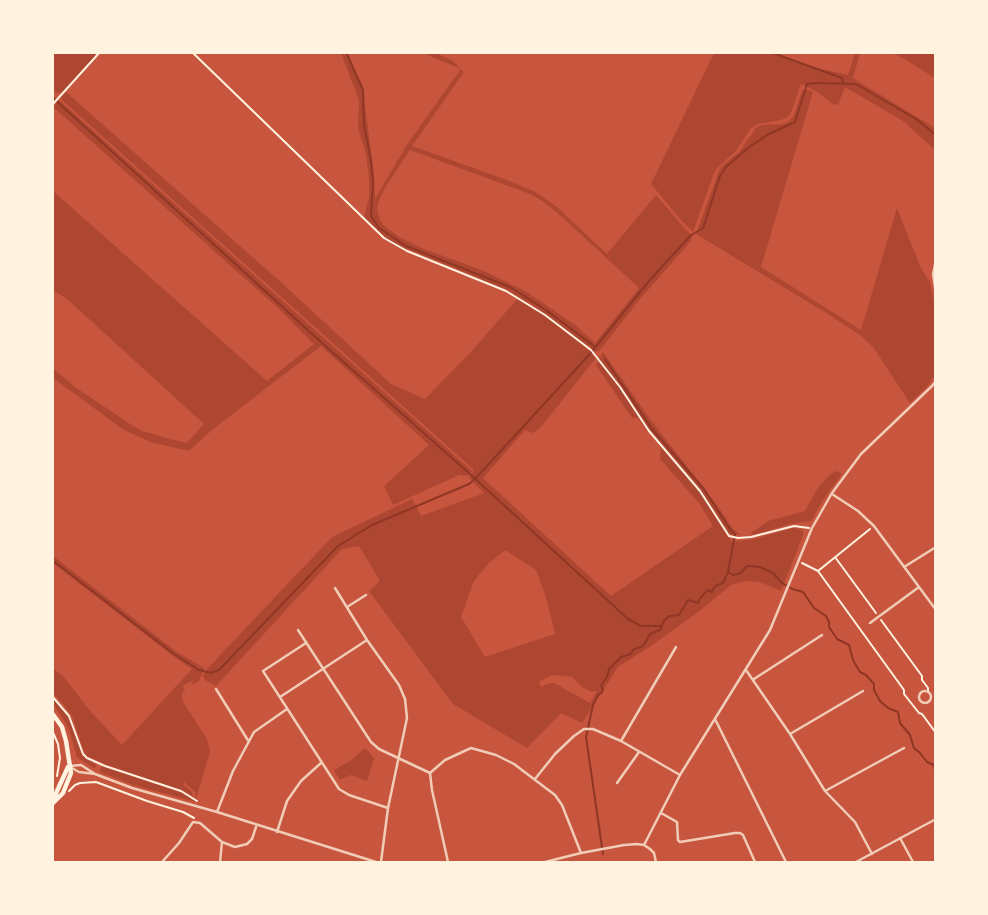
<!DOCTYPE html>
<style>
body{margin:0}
#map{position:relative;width:988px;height:915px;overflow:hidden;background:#c8553d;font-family:Cabin,sans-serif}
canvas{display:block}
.frame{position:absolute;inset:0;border:54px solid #fff3e0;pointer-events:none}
</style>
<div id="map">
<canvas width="988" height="915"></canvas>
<div class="frame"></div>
</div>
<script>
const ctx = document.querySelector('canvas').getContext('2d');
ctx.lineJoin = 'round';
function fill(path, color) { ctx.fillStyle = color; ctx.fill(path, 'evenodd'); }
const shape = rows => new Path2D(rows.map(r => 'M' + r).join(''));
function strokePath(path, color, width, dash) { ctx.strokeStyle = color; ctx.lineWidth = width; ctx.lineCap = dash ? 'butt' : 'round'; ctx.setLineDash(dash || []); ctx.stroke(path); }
fill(shape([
 [52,53,98,53,63,92,58,93,53,90],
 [341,53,347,53,363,91,374,174,375,199,406,146,461,69,423,53,436,53,453,61,464,72,412,146,507,180,534,191,557,207,607,254,656,195,687,231,692,235,691,241,640,299,600,350,596,352,531,304,507,290,395,244,374,228,364,217,369,198,369,178,366,154,358,128,359,100],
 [410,150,530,194,544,202,562,217,639,288,595,343,574,324,525,291,484,271,424,249,401,238,385,227,380,220,377,209,379,200,386,186],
 [714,53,774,53,804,65,848,75,855,53,860,53,853,78,935,128,935,150,903,121,845,87,840,100,838,104,834,105,816,91,801,84,792,110,788,117,781,120,758,124,751,128,736,151,718,167,714,173,693,232,680,219,651,184],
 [893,53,935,53,935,78,906,60],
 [805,89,813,92,761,267,861,330,897,208,921,268,930,282,935,306,935,375,927,387,910,403,873,347,860,335,828,314,696,234,720,168,740,151,756,128,761,125,784,124,789,121,794,115,802,91],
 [66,92,284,285,391,384,425,399,470,353,518,298,552,321,590,351,596,358,545,422,538,430,532,433,525,430,483,478,611,596,713,526,699,503,660,459,661,448,638,418,632,418,596,365,603,352,650,419,717,505,733,529,741,535,726,534,732,542,754,539,793,528,800,529,804,533,781,591,760,582,745,581,731,585,698,612,651,646,618,667,582,723,561,713,527,748,453,704,369,591,380,581,359,546,342,549,216,686,205,680,203,676,207,669,332,537,412,499,421,516,484,493,469,478,474,470,62,100,61,97],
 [505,550,536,570,546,597,555,634,485,657,461,617,474,581,489,563],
 [552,675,572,677,582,687,592,692,597,691,590,703,554,683,549,683,541,687,539,682],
 [59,100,472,471,468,476,459,475,393,505,384,486,429,445,321,346,212,430,189,451,150,442,124,430,53,378,53,368,75,387,130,424,142,431,174,440,187,443,204,424,67,299,53,290,53,191,267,381,314,344,279,309,53,107],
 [837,471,842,474,825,497,811,521,790,524,753,535,751,533,768,521,805,511,819,486,832,473],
 [53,556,177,652,204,668,199,681,193,685,191,681,183,686,185,691,182,693,183,702,207,739,210,752,196,799,195,792,184,782,183,784,192,792,193,797,186,792,107,765,87,756,84,752,72,716,62,703,53,693,53,669,63,676,91,712,122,745,192,669,173,656,53,563],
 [52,697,69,717,82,754,95,764,96,766,95,768,93,768,77,757,69,729,53,703],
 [365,748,374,758,367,781,351,775,340,780,334,770,350,761],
 [103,766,185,794,193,800,200,803,133,785,105,774,101,772,100,769]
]), '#ae4732');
strokePath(shape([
 [346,52,363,90,364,125,371,161,373,182,371,216,379,228,406,246,510,287,546,310,594,346],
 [770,52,842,78,843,83],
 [52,97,321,342,470,474,628,619,641,626,662,626],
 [605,359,652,429,703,488,732,532,735,534,728,572],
 [52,560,174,654,199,670,211,673,219,670,338,546,372,525,469,484,475,479,589,355,649,281,690,236,703,228,720,176,726,167,748,148,767,135,795,122,807,84,815,83,856,84,916,119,936,135],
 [603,854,586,737,593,705,598,695,602,692,603,689,601,686,607,677,609,669,621,657,631,654,633,650,643,646,650,634,660,630,664,621,669,616,679,615,688,600,698,603,701,597,708,590,712,592,715,586,723,583,728,572,733,575,741,573,747,566,760,567,773,573,782,583,792,589,803,592,814,608,826,616,829,622,829,627,837,639,849,645,853,660,860,672,866,675,874,684,874,690,880,701,888,708,898,712,900,723,910,735,914,748,920,753,927,762,934,765,936,775]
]), '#8f3625', 2);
strokePath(shape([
 [192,52,384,238,407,251,506,291,545,315,591,350,620,387,649,431,700,491,729,536,738,538,751,537,794,526,809,528],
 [52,105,100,52],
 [835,557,876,613],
 [802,563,818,571,904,690,904,694,919,713,922,714,936,733],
 [818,571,870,529],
 [881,620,922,676,922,680,928,688,928,692],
 [52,696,69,716,83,754,87,758,105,766,181,791,197,801],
 [52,730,58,744,60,758,57,776],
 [69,791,75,785,80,783,96,782,147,801,183,812,194,818]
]), '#fff3e0', 2);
strokePath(shape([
 [936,260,933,274,936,293],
 [832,494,858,511,874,526,936,610],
 [904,567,936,547],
 [335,588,367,640,399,685,405,699,407,718,388,808,381,862],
 [347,607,366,595],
 [870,623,919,587],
 [298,630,371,742,379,749,430,773,432,790,448,862],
 [306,643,263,671,339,789,349,795,388,808],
 [746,670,790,734,825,791,855,822,872,854],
 [754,679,822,635],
 [216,689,249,742],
 '919 697a6 6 0 1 1 12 0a6 6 0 1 1-12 0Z',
 [280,697,367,640],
 [715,719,786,862],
 [790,734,863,691],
 [621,741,676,647],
 [69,766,81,765,95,774,132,788,217,812,376,862],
 [72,768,79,772,95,774],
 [430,773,445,760,471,748,496,755,514,764,555,795,562,805,581,853],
 [535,779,555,754,574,736,584,729,593,729,621,741,680,775],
 [617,783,639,752],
 [825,791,904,748],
 [217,812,233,771,254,732,287,709],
 [661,813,677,822,678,840,680,842,735,833,740,833,743,835,755,862],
 [277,832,287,801,301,781,321,763],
 [900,838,913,862],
 [644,845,680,775,770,630,812,528,832,493,861,454,932,386,936,381],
 [162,862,179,843,193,822,200,823,222,842,235,847,247,844,252,839,256,827],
 [220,862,222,842],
 [545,862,581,853,624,845,637,844,644,845,650,849,654,853,656,862],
 [856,862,936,819]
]), '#f1ccb7', 2.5);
strokePath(shape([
 [52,713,62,727,66,741,71,773,63,793,52,804],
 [52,802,68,767]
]), '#fff3e0', 4.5);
</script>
